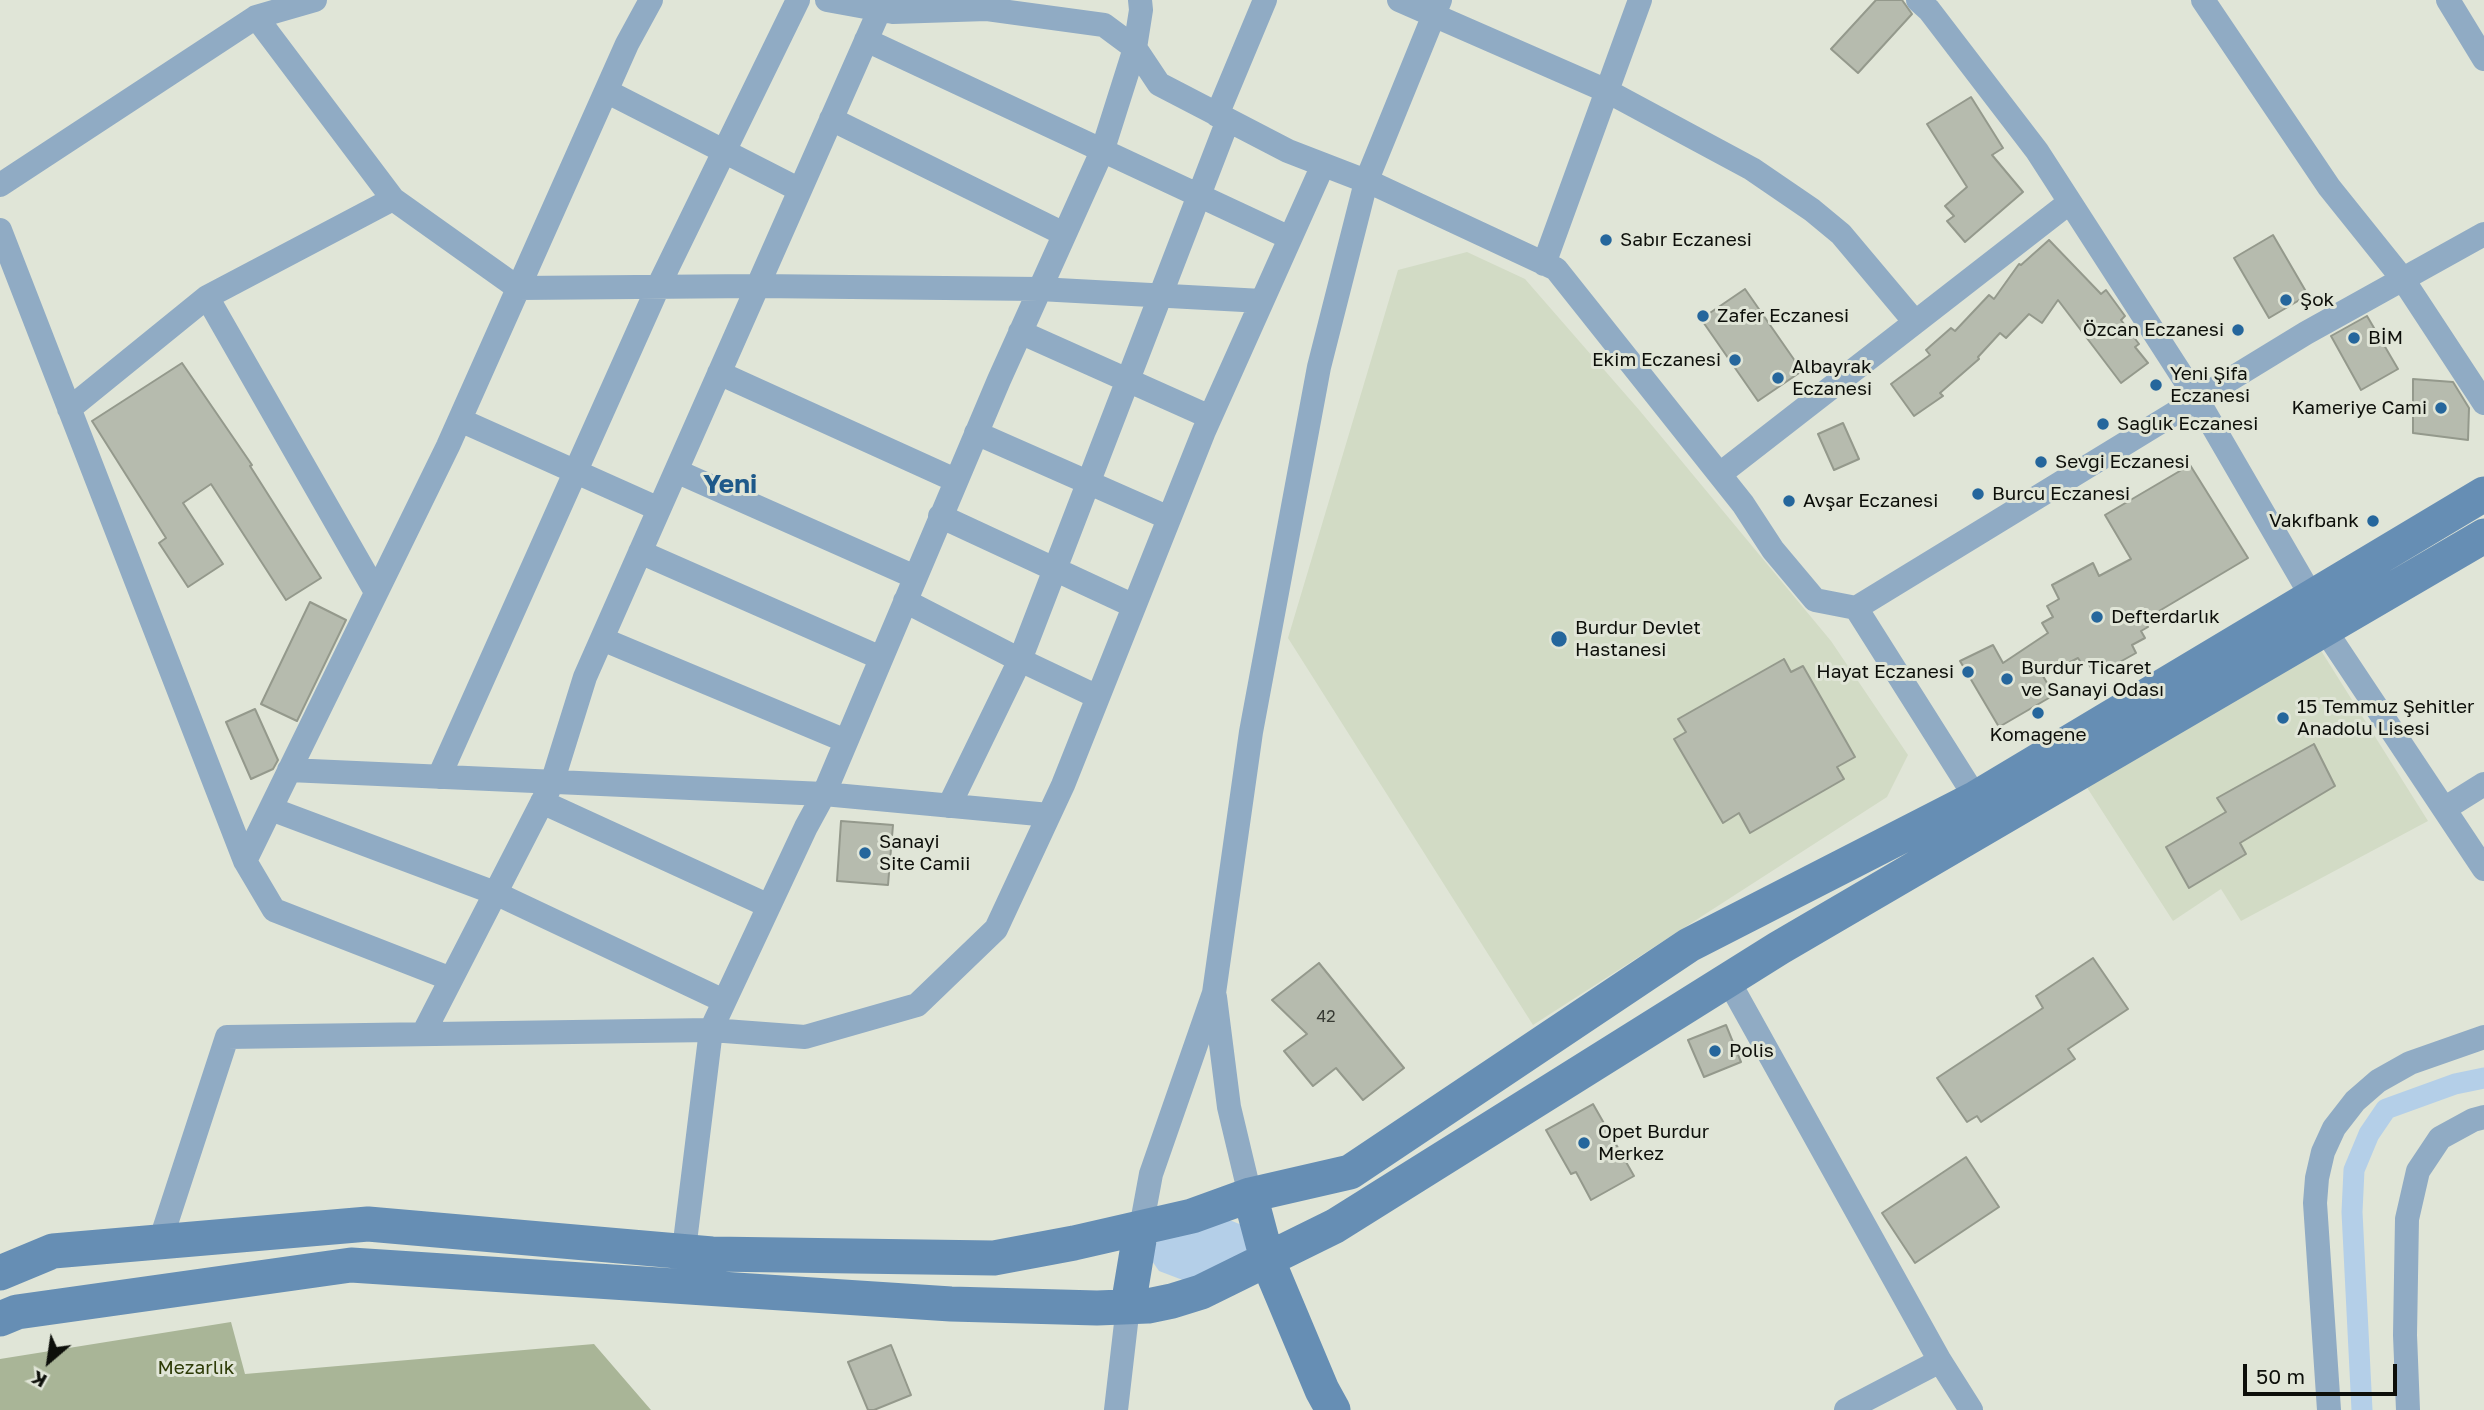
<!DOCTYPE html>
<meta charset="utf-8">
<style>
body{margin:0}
#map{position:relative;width:2484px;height:1410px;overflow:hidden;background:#e0e5d7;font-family:"Golos Text",sans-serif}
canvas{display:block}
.north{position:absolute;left:14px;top:1326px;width:70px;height:70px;-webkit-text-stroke:5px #e0e5d7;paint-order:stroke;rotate:209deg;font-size:19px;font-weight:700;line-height:28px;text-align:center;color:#0d0f0a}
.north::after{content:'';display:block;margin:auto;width:24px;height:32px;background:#0d0f0a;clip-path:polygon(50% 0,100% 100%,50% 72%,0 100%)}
.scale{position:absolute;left:2243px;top:1364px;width:154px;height:32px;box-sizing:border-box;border:4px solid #0d0f0a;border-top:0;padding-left:9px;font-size:21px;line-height:24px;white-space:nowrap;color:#0d0f0a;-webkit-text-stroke:5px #e0e5d7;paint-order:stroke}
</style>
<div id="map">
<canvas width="2484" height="1410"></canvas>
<div class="north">K</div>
<div class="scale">50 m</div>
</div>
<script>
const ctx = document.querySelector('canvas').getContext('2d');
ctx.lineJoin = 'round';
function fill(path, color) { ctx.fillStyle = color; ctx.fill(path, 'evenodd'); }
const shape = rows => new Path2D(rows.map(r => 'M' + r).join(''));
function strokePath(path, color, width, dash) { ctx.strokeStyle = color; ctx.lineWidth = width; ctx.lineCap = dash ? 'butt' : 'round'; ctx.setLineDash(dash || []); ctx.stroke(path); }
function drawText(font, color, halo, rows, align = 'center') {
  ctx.font = font + ' "Golos Text",sans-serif'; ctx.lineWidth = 6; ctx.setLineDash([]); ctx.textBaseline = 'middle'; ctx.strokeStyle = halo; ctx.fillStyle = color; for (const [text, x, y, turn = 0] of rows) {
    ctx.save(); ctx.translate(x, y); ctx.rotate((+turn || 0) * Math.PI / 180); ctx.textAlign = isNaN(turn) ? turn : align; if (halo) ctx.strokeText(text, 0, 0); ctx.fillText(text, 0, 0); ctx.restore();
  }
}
fill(shape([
 [1467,252,1525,279,1640,411,1831,641,1908,755,1887,797,1533,1025,1288,638,1398,270],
 [2320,649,2428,821,2241,921,2221,889,2173,921,2086,786]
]), '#d2dbc5');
fill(shape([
 [231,1322,245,1374,594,1344,651,1410,0,1410,0,1359]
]), '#a9b597');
fill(shape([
 [1213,1221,1232,1221,1249,1228,1251,1259,1188,1282,1159,1271,1152,1261,1154,1246,1162,1235]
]), '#b4cfe8');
strokePath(shape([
 [2362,1410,2352,1212,2354,1170,2369,1134,2386,1109,2455,1084,2484,1078]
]), '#b4cfe8', 21);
const building = shape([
 [1876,0,1902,0,1912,14,1858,73,1831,49,1876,0],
 [1971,97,2003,148,1992,155,2023,192,1965,242,1947,221,1954,216,1945,206,1967,187,1927,124,1971,97],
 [2273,235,2308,295,2269,318,2234,258,2273,235],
 [2049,240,2101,294,2106,290,2125,316,2121,320,2139,344,2135,347,2148,363,2121,383,2058,300,2042,323,2029,314,2006,338,2000,333,1978,357,1979,359,1940,393,1943,396,1914,416,1891,384,1930,355,1926,350,1951,328,1955,331,1989,295,1994,299,2019,264,2021,265,2049,240],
 [1745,289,1802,371,1758,401,1701,319,1745,289],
 [2367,316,2398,369,2361,390,2331,336,2367,316],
 [182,363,252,465,250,466,321,578,286,600,211,484,183,503,223,564,188,587,159,543,166,538,92,421,182,363],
 [2413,379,2453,382,2469,408,2468,440,2413,433,2413,379],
 [1843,423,1859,459,1834,470,1818,434,1843,423],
 [2190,465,2248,558,2144,620,2148,627,2141,631,2145,638,2132,645,2136,653,2109,668,2105,661,2091,668,2087,661,2082,664,2078,658,2043,676,2054,695,1999,727,1960,661,1993,645,2003,663,2048,633,2042,623,2053,617,2047,606,2059,599,2052,585,2093,563,2099,576,2131,559,2105,515,2190,465],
 [310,602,346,620,297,721,261,704,310,602],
 [1784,659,1791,672,1803,666,1855,757,1837,767,1844,779,1750,833,1739,813,1723,823,1674,739,1686,732,1678,719,1784,659],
 [255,709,278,760,273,769,251,779,226,722,255,709],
 [2314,744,2335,786,2240,843,2246,854,2189,888,2166,847,2226,812,2217,798,2314,744],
 [841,821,893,825,888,885,837,881,841,821],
 [2093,958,2128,1009,2068,1049,2075,1059,1981,1122,1977,1116,1967,1122,1937,1078,2043,1008,2036,996,2093,958],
 [1319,963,1404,1068,1363,1100,1336,1068,1313,1086,1284,1051,1307,1034,1272,1000,1319,963],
 [1726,1025,1741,1062,1704,1077,1688,1040,1726,1025],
 [1593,1104,1634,1176,1591,1200,1576,1172,1571,1174,1546,1130,1593,1104],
 [1966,1157,1999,1207,1915,1263,1882,1213,1966,1157],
 [891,1345,911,1395,874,1410,868,1410,848,1362,891,1345]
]);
fill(building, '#b6bbae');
strokePath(building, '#94998c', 2);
strokePath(shape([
 [827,0,893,12,987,9,1104,25,1135,48,1159,84,1288,151,1376,185,1556,269,1743,504,1773,550,1815,600,1856,608,1976,798],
 [1399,0,1607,91,1752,169,1812,210,1841,234,1915,322],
 [1918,0,1929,10,2037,151,2197,399,2312,597,2325,630,2484,869],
 [2203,0,2329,187,2402,278,2484,403],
 [2448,0,2484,59],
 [256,17,315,0],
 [866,40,1290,238],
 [606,91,800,190],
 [1217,115,1265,0],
 [831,119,1064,234],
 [0,185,256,17,393,199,518,288,757,286,1039,289,1262,301],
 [0,230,245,861,274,910,451,979],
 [1544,264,1640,0],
 [207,297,393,199],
 [1020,332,1210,417],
 [719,373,955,480],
 [69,409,207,297,376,592],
 [460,420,659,509],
 [976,433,1169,518],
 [676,471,915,577],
 [1720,474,2070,202],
 [940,516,1134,606],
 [640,552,881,658],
 [905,601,1020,660,949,806],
 [1856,608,2306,333,2484,234],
 [602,639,846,741],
 [1098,697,1020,660,1228,120],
 [289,770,824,794,1049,815],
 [439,777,658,287,798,0],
 [542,802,769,906],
 [271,809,495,893,724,1001],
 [2444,809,2484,784],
 [245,861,448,446,627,44,651,0],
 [1728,980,1940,1361,1971,1410],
 [1215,997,1229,1107,1250,1195],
 [423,1034,552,783,585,677,880,9,881,0],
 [1141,1228,1151,1174,1214,993,1251,732,1319,367,1366,182,1440,0],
 [160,1242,227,1037,711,1030,805,1037,917,1005,996,929,1063,785,1204,431,1323,165],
 [682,1266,711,1030,806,827,824,794,999,380,1103,149,1135,48,1141,10,1140,0],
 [1116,1410,1128,1306],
 [1846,1410,1940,1361],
 [2329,1410,2315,1203,2317,1178,2323,1152,2334,1128,2355,1101,2378,1081,2410,1063,2484,1037],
 [2408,1410,2405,1335,2407,1219,2418,1171,2440,1138,2473,1120,2484,1117]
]), '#90abc4', 24);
strokePath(shape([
 [1250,1195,1267,1259,1322,1390,1333,1410],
 [0,1273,53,1251,368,1224,712,1254,994,1258,1074,1243,1192,1216,1250,1195,1350,1172,1689,945,1976,798,2484,494],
 [1128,1306,1141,1228],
 [0,1319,17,1312,351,1265,951,1304,1097,1308,1148,1306,1172,1301,1201,1292,1335,1226,1779,948,2484,536]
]), '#668eb4', 35);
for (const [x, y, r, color] of [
 [1606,240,7,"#25669c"],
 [2286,300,7,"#25669c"],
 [1703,316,7,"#25669c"],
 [2238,330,7,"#25669c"],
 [2354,338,7,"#25669c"],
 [1735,360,7,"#25669c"],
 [1778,378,7,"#25669c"],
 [2156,385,7,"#25669c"],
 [2441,408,7,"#25669c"],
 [2103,424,7,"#25669c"],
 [2041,462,7,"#25669c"],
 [1978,494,7,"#25669c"],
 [1789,501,7,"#25669c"],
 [2373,521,7,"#25669c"],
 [2097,617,7,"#25669c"],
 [1559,639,9,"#25669c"],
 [1968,672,7,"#25669c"],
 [2007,679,7,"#25669c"],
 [2038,713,7,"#25669c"],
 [2283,718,7,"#25669c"],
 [865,853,7,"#25669c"],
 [1715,1051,7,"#25669c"],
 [1584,1143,7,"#25669c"]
]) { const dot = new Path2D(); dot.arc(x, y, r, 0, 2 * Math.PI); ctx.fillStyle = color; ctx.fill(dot); strokePath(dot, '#e0e5d7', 2.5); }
drawText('16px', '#373a33', null, [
 ["42",1326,1017]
]);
drawText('19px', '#0d0f0a', '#e0e5d7', [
 ["Sabır Eczanesi",1620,240],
 ["Şok",2300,300],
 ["Zafer Eczanesi",1717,316],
 ["Özcan Eczanesi",2224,330,"right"],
 ["BİM",2368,338],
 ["Ekim Eczanesi",1721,360,"right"],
 ["Albayrak",1792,367],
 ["Eczanesi",1792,389],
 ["Yeni Şifa",2170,374],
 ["Eczanesi",2170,396],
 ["Kameriye Cami",2427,408,"right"],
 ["Sağlık Eczanesi",2117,424],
 ["Sevgi Eczanesi",2055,462],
 ["Burcu Eczanesi",1992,494],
 ["Avşar Eczanesi",1803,501],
 ["Vakıfbank",2359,521,"right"],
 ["Defterdarlık",2111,617],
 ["Burdur Devlet",1575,628],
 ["Hastanesi",1575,650],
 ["Burdur Ticaret",2021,668],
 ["ve Sanayi Odası",2021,690],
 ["Hayat Eczanesi",1954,672,"right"],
 ["15 Temmuz Şehitler",2297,707],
 ["Anadolu Lisesi",2297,729],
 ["Komagene",2038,735,"center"],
 ["Sanayi",879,842],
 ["Site Camii",879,864],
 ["Polis",1729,1051],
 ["Opet Burdur",1598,1132],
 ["Merkez",1598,1154]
], 'left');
drawText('19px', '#2d3b07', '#e0e5d7', [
 ["Mezarlık",196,1368]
]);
drawText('bold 26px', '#1e598a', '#e0e5d7', [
 ["Yeni",730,485]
]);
</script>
